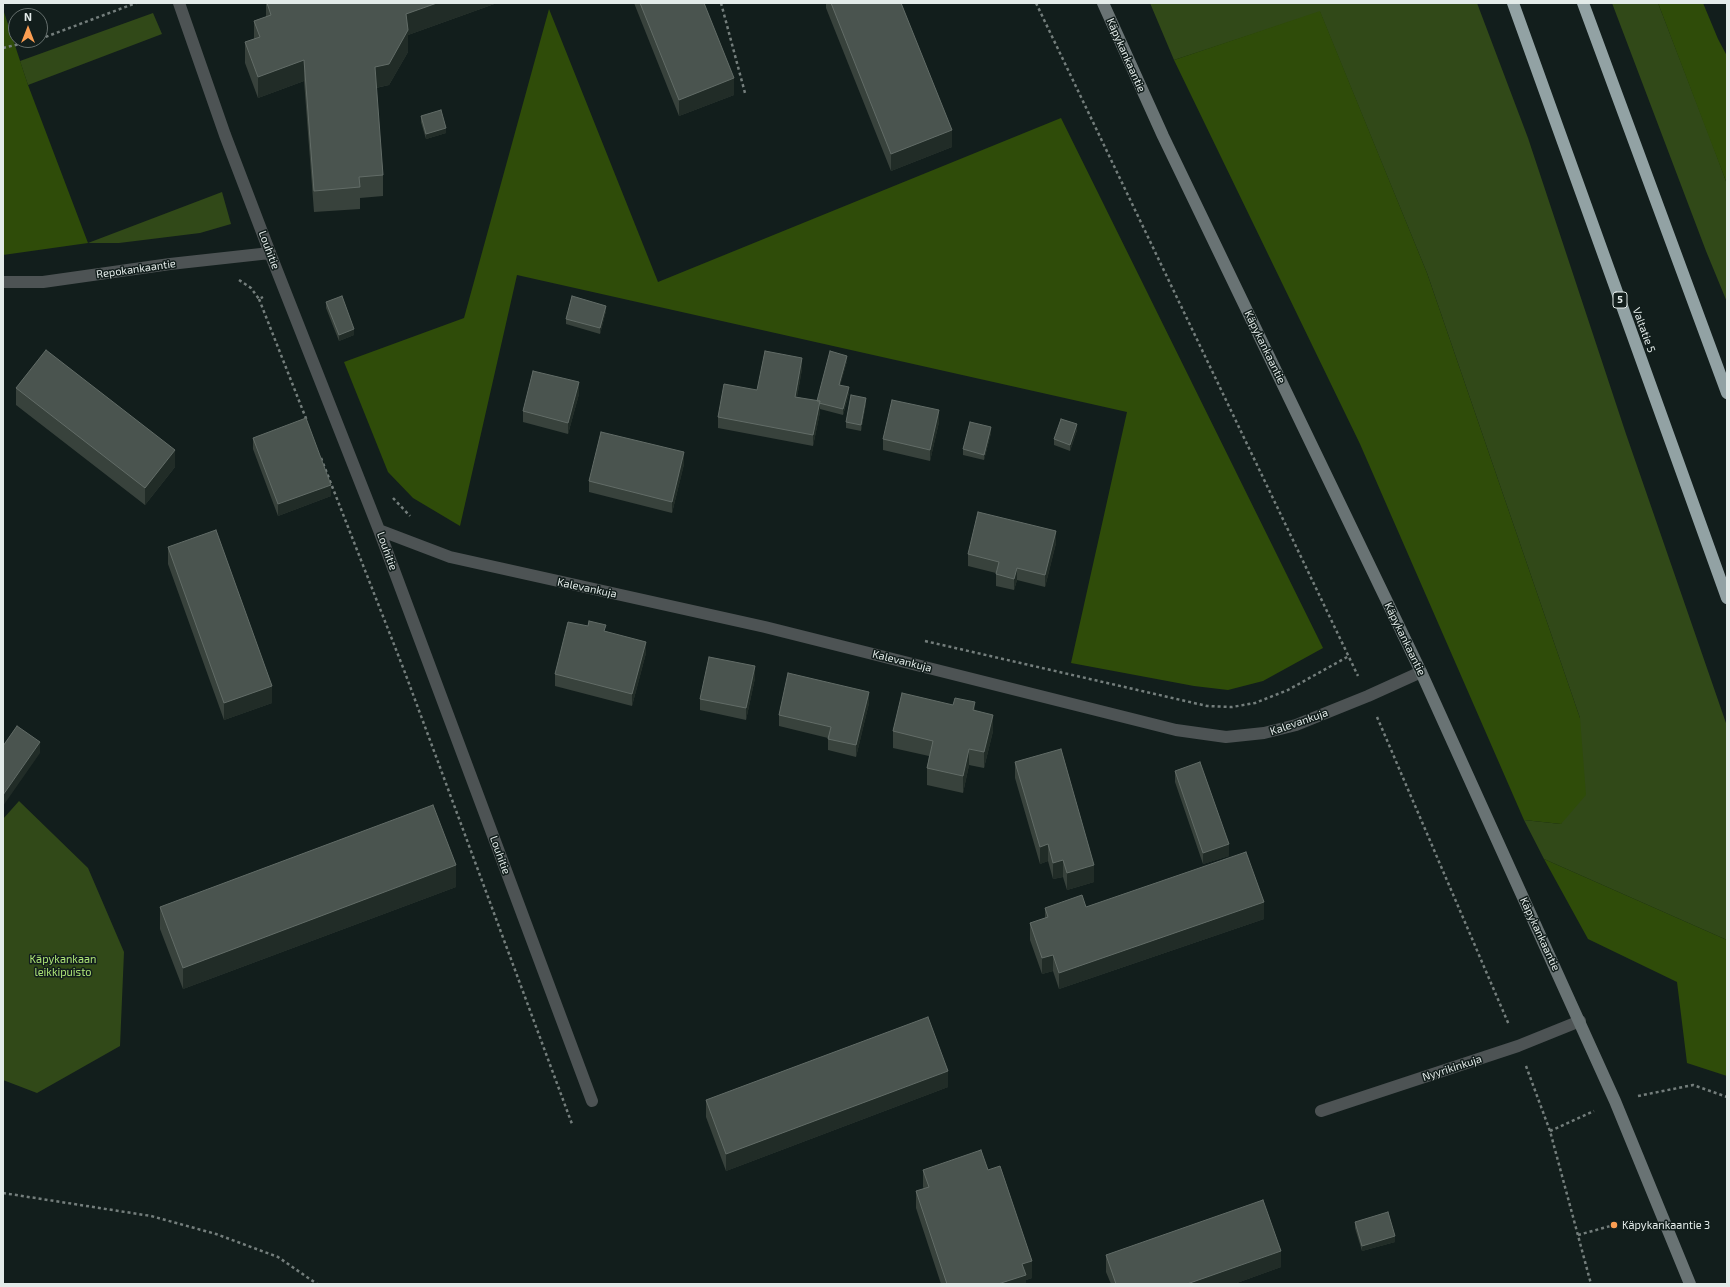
<!DOCTYPE html>
<meta charset="utf-8">
<style>
body{margin:0}
#map{position:relative;width:1730px;height:1287px;overflow:hidden;background:#121e1c;font-family:"Exo 2",sans-serif}
canvas{display:block}
.frame{position:absolute;inset:0;border:4px solid #e3ebe9;pointer-events:none}
.north{position:absolute;left:8px;top:8px;width:40px;height:40px;box-sizing:border-box;background:#121e1c;border:1px solid #66706e;border-radius:50%;rotate:0deg;font-size:11px;font-weight:700;line-height:16px;text-align:center;color:#e3ebe9}
.north::after{content:'';display:block;margin:auto;width:14px;height:18px;background:#fb9e52;clip-path:polygon(50% 0,100% 100%,50% 72%,0 100%)}
</style>
<div id="map">
<canvas width="1730" height="1287"></canvas>
<div class="frame"></div>
<div class="north">N</div>
</div>
<script>
const ctx = document.querySelector('canvas').getContext('2d');
ctx.lineJoin = 'round';
function fill(path, color) { ctx.fillStyle = color; ctx.fill(path, 'evenodd'); }
const shape = rows => new Path2D(rows.map(r => 'M' + r).join(''));
function strokePath(path, color, width, dash) { ctx.strokeStyle = color; ctx.lineWidth = width; ctx.lineCap = dash ? 'butt' : 'round'; ctx.setLineDash(dash || []); ctx.stroke(path); }
function drawText(font, color, halo, rows, align = 'center') {
  ctx.font = font + ' "Exo 2",sans-serif'; ctx.lineWidth = 3; ctx.setLineDash([]); ctx.textBaseline = 'middle'; ctx.strokeStyle = halo; ctx.fillStyle = color; for (const [text, x, y, turn = 0] of rows) {
    ctx.save(); ctx.translate(x, y); ctx.rotate((+turn || 0) * Math.PI / 180); ctx.textAlign = isNaN(turn) ? turn : align; if (halo) ctx.strokeText(text, 0, 0); ctx.fillText(text, 0, 0); ctx.restore();
  }
}
fill(shape([
 [1150,3,1477,3,1528,138,1626,434,1727,726,1727,940,1544,859,1524,820,1561,824,1580,718,1427,273,1320,12,1174,60],
 [1612,3,1658,3,1712,143,1727,184,1727,302,1706,251],
 [153,13,162,34,28,85,20,61],
 [222,192,231,224,200,233,119,243,88,243],
 [19,801,88,868,124,952,120,1046,37,1093,3,1080,3,819]
]), '#314918');
fill(shape([
 [1658,3,1703,3,1718,39,1727,56,1727,184],
 [3,9,28,85,88,243,3,255],
 [549,9,658,282,1061,118,1323,648,1263,681,1228,690,1194,686,1071,663,1127,412,517,275,460,526,413,498,388,472,344,362,464,318],
 [1320,11,1427,273,1580,718,1586,795,1561,824,1524,820,1360,444,1174,60],
 [1544,859,1727,940,1727,1076,1687,1063,1677,982,1588,939]
]), '#2f4c09');
strokePath(shape([
 [721,3,745,93],
 [1036,3,1358,676],
 [40,39,136,3],
 [3,48,36,40],
 [239,280,251,288,259,299,263,297],
 [259,299,307,421],
 [321,458,404,670,572,1124],
 [393,498,410,516],
 [925,641,1207,706,1232,707,1255,703,1288,690,1349,656],
 [1377,717,1509,1025],
 [1526,1066,1550,1131,1591,1284],
 [1638,1096,1693,1085,1727,1097],
 [1550,1131,1594,1111],
 [3,1193,151,1216,216,1234,278,1257,317,1284],
 [1578,1235,1614,1225]
]), '#747e7c', 2.5, [3, 3]);
strokePath(shape([
 [179,3,225,135,270,253]
]), '#4d5354', 12);
strokePath(shape([
 [3,282,43,282,170,264,270,253,379,530,592,1101],
 [379,530,450,557,765,627,1176,730,1226,737,1264,733,1296,725,1368,696,1421,672],
 [1321,1111,1518,1046,1580,1021]
]), '#4d5354', 12);
strokePath(shape([
 [1103,3,1163,136,1421,672,1615,1101,1690,1284]
]), '#697374', 12);
strokePath(shape([
 [1513,3,1727,598],
 [1583,3,1727,393]
]), '#92a2a4', 12);
fill(shape([
 [266,3,497,3,408,35,408,52,389,85,376,88,383,175,383,196,360,198,360,209,314,212,304,81,258,98,245,63,245,42,254,39,254,21,266,17],
 [634,3,704,3,734,95,679,116],
 [826,3,901,3,952,147,891,171,826,8],
 [421,116,446,133,426,139,421,122],
 [326,302,354,335,339,341,326,308],
 [606,311,600,334,566,324,566,319],
 [847,361,840,385,849,393,843,415,820,409,820,412,813,446,718,428,718,417,802,369,797,397,817,401],
 [16,388,175,467,145,505,16,405],
 [579,394,568,434,523,422,523,411],
 [866,403,861,431,846,428,846,422],
 [939,422,930,461,883,450,883,439],
 [1077,430,1070,451,1054,445,1054,439],
 [991,433,984,460,963,455,963,449],
 [253,438,331,496,278,516,253,449],
 [684,464,672,513,589,492,589,481],
 [1056,543,1045,587,1017,580,1014,590,996,586,996,573,968,566,968,554],
 [168,547,272,703,224,720,168,564],
 [606,631,646,653,632,706,555,686,555,674],
 [755,678,746,720,700,710,700,699],
 [869,703,856,757,828,750,828,738,779,726,779,715],
 [975,711,993,731,984,768,969,765,963,793,927,785,927,768,929,756,893,748,893,731],
 [1015,762,1094,882,1067,890,1063,877,1053,879,1048,861,1040,864,1015,778],
 [1175,771,1229,856,1203,864,1175,782],
 [456,887,183,989,160,929,160,907],
 [1086,907,1264,919,1059,989,1053,971,1042,974,1030,940,1030,923,1045,918,1045,908],
 [948,1087,726,1171,706,1117,706,1100],
 [923,1170,988,1170,1032,1278,1026,1280,1026,1284,941,1284,916,1208,916,1191,924,1189,923,1187],
 [1355,1222,1395,1242,1362,1251,1355,1228],
 [1106,1255,1281,1267,1234,1284,1111,1284,1106,1272]
]), '#38423c');
fill(shape([
 [437,3,497,3,408,35,408,52,389,85,375,88,375,67,406,14],
 [304,60,304,81,258,98,258,77],
 [734,78,734,95,679,116,679,100],
 [446,128,446,133,426,139,426,134],
 [952,130,952,147,891,171,891,154],
 [606,306,606,311,600,334,600,328],
 [354,329,354,335,339,341,339,335],
 [847,356,847,361,839,390,839,385],
 [802,358,802,369,795,408,795,397],
 [579,382,579,394,568,434,568,423],
 [849,387,849,393,843,415,843,409],
 [866,398,866,403,861,431,861,425],
 [820,401,820,412,813,446,813,435],
 [939,410,939,422,930,461,930,450],
 [1077,424,1077,430,1070,451,1070,445],
 [991,427,991,433,984,460,984,455],
 [175,450,175,467,145,505,145,488],
 [684,452,684,464,672,513,672,502],
 [331,485,331,496,278,516,278,504],
 [1056,531,1056,543,1045,587,1045,575],
 [1017,568,1017,580,1014,590,1014,579],
 [646,642,646,653,632,706,632,694],
 [755,666,755,678,746,720,746,708],
 [272,686,272,703,224,720,224,703],
 [869,692,869,703,856,757,856,745],
 [975,702,975,718,973,710],
 [993,715,993,731,984,768,984,752],
 [40,742,40,753,3,806,3,795],
 [969,749,969,765,963,793,963,776],
 [1048,844,1048,861,1040,864,1040,847],
 [1229,844,1229,856,1203,864,1203,853],
 [1063,860,1063,877,1053,879,1053,863],
 [456,865,456,887,183,989,183,968],
 [1094,865,1094,882,1067,890,1067,873],
 [1264,902,1264,919,1059,989,1059,973],
 [1053,955,1053,971,1042,974,1042,958],
 [948,1071,948,1087,726,1171,726,1154],
 [1395,1236,1395,1242,1362,1251,1362,1246],
 [1281,1251,1281,1267,1234,1284,1187,1284],
 [1032,1261,1032,1278,1026,1280,1026,1284,998,1284,1022,1264]
]), '#212c27');
const building = shape([
 [267,3,437,3,406,14,408,30,389,64,375,67,383,175,359,177,360,187,314,191,304,60,258,77,245,42,260,37,254,21,271,15,267,3],
 [640,3,704,3,734,78,679,100,640,3],
 [831,3,901,3,952,130,891,154,831,3],
 [441,110,446,128,426,134,421,116,441,110],
 [342,296,354,329,339,335,326,302,342,296],
 [572,296,606,306,600,328,566,319,572,296],
 [46,350,175,450,145,488,16,388,46,350],
 [765,351,802,358,795,397,820,401,813,435,718,417,724,384,757,390,765,351],
 [830,351,847,356,839,385,849,387,843,409,819,403,820,401,817,401,830,351],
 [533,371,579,382,568,423,523,411,533,371],
 [851,395,866,398,861,425,846,422,851,395],
 [892,400,939,410,930,450,883,439,892,400],
 [306,418,331,485,278,504,253,438,306,418],
 [1061,419,1077,424,1070,445,1054,439,1061,419],
 [970,422,991,427,984,455,963,449,970,422],
 [601,432,684,452,672,502,589,481,601,432],
 [978,512,1056,531,1045,575,1017,568,1014,579,996,574,999,562,968,554,978,512],
 [216,530,272,686,224,703,168,547,216,530],
 [589,621,606,625,604,631,646,642,632,694,555,674,568,622,588,626,589,621],
 [709,657,755,666,746,708,700,699,709,657],
 [788,673,869,692,856,745,828,739,831,727,779,715,788,673],
 [902,693,953,705,955,698,975,702,973,710,993,715,984,752,969,749,963,776,927,768,933,741,893,731,902,693],
 [17,726,40,742,3,795,3,746,17,726],
 [1061,749,1094,865,1067,873,1063,860,1053,863,1048,844,1040,847,1015,762,1061,749],
 [1200,762,1229,844,1203,853,1175,771,1200,762],
 [433,805,456,865,183,968,160,907,433,805],
 [1246,852,1264,902,1059,973,1053,955,1042,958,1030,923,1048,917,1045,908,1082,895,1086,907,1246,852],
 [928,1017,948,1071,726,1154,706,1100,928,1017],
 [981,1150,988,1170,1000,1166,1032,1261,1022,1264,1026,1275,998,1284,947,1284,916,1191,929,1187,923,1170,981,1150],
 [1263,1200,1281,1251,1187,1284,1116,1284,1106,1255,1263,1200],
 [1388,1212,1395,1236,1362,1246,1355,1222,1388,1212]
]);
fill(building, '#4a544f');
strokePath(building, '#626c67', 1);
for (const [x, y, r, color] of [
 [1614,1225,4,"#fb9e52"]
]) { const dot = new Path2D(); dot.arc(x, y, r, 0, 2 * Math.PI); ctx.fillStyle = color; ctx.fill(dot); strokePath(dot, '#121e1c', 1.5); }
for (const [x, y, w] of [
 [1620,300,14]
]) { const box = new Path2D(); box.roundRect(x - w / 2, y - 8, w, 16, 3); ctx.fillStyle = '#121e1c'; ctx.fill(box); strokePath(box, '#e3ebe9', 1); }
drawText('bold 10px', '#e3ebe9', null, [
 ["5",1620,300]
]);
drawText('11px', '#e3ebe9', '#121e1c', [
 ["Käpykankaantie",1126,55,66],
 ["Louhitie",269,250,69],
 ["Repokankaantie",136,269,-8],
 ["Valtatie 5",1644,330,70],
 ["Käpykankaantie",1265,347,64],
 ["Louhitie",387,551,70],
 ["Kalevankuja",587,588,12],
 ["Käpykankaantie",1405,639,64],
 ["Kalevankuja",902,661,14],
 ["Kalevankuja",1299,722,-19],
 ["Louhitie",500,855,70],
 ["Käpykankaantie",1540,934,65],
 ["Nyyrikinkuja",1452,1068,-18]
]);
drawText('11px', '#ade477', '#121e1c', [
 ["Käpykankaan",63,959],
 ["leikkipuisto",63,972]
]);
drawText('11px', '#e3ebe9', '#121e1c', [
 ["Käpykankaantie 3",1622,1225]
], 'left');
</script>
